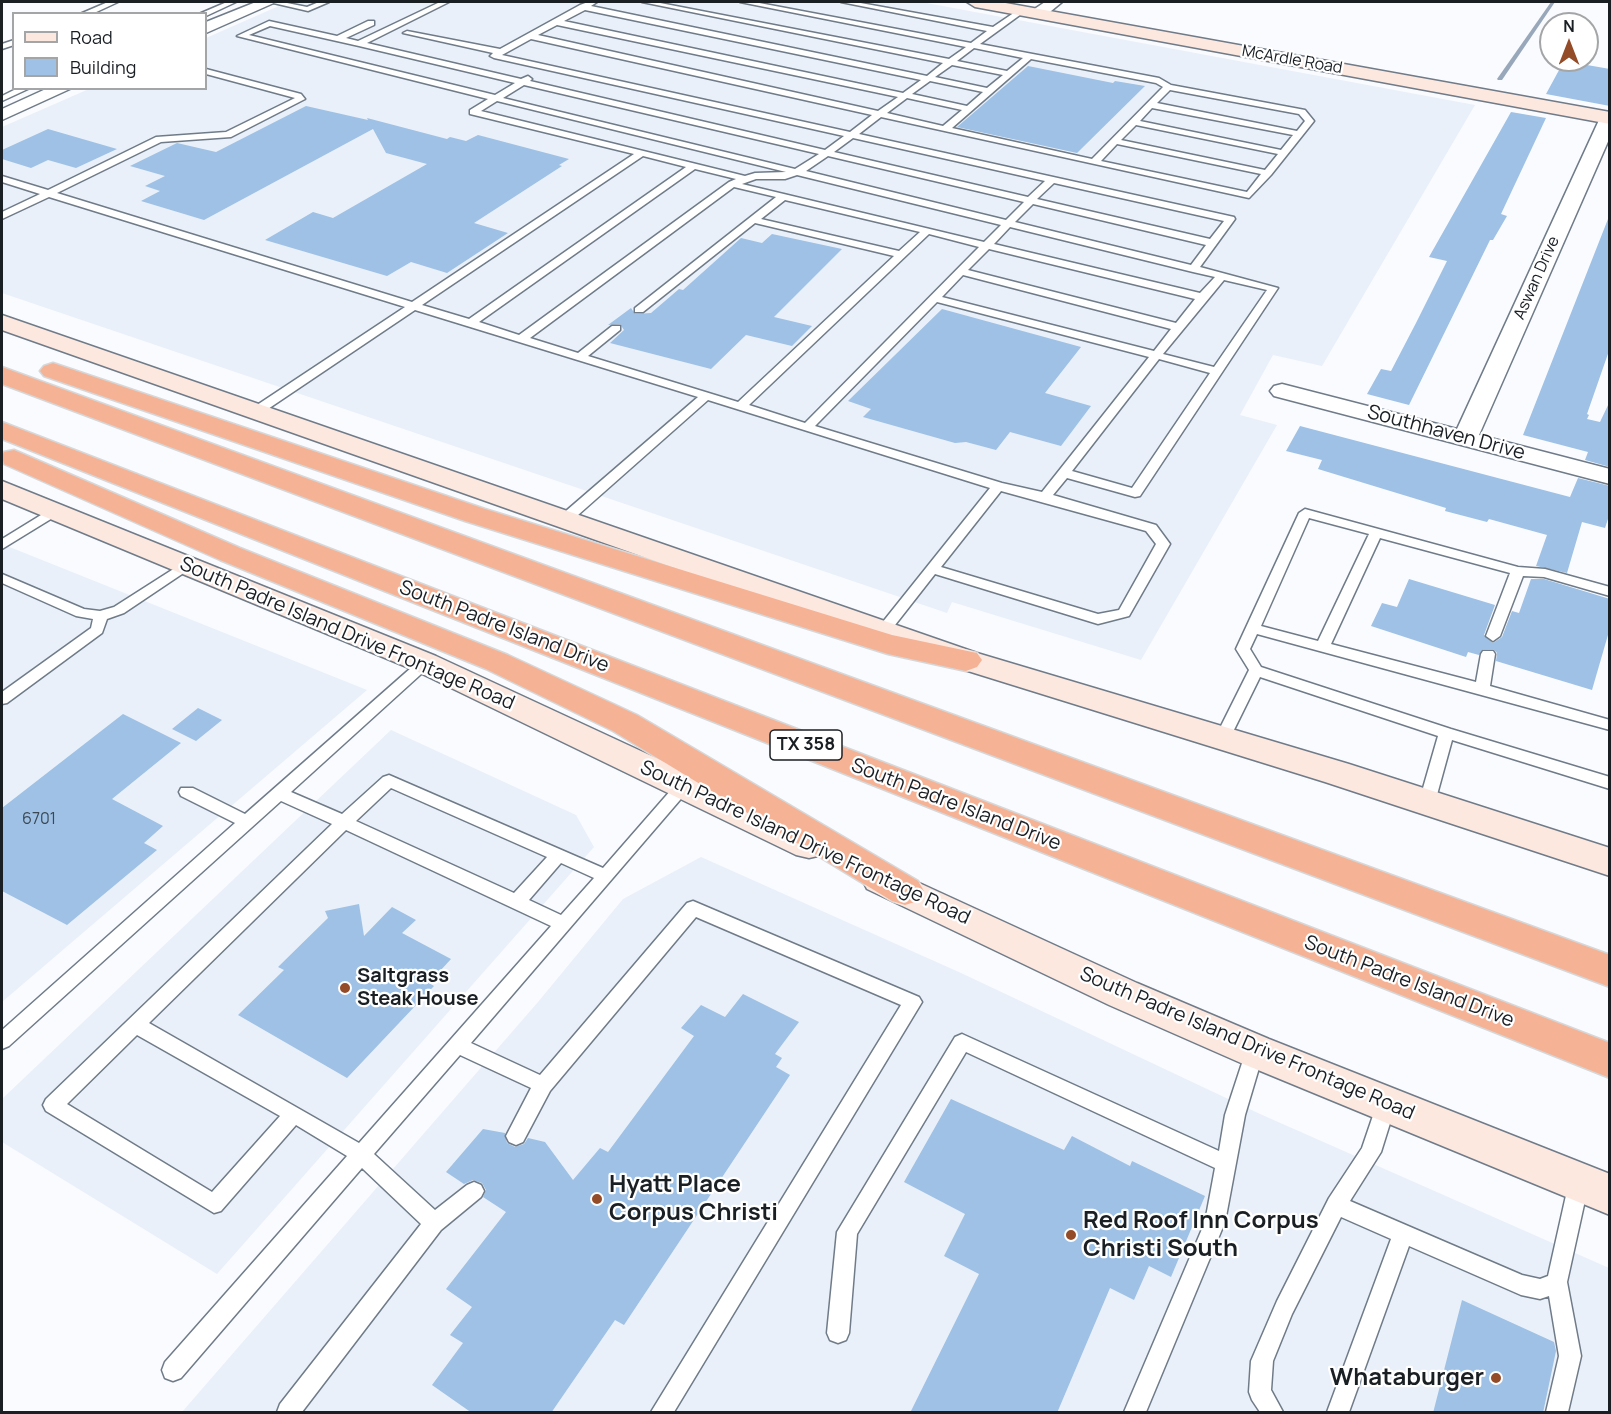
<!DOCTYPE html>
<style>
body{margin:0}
#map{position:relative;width:1611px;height:1414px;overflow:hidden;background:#f9fbff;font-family:Manrope,sans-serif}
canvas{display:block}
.frame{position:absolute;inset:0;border:3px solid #1a1f24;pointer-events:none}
.legend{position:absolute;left:12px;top:12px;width:195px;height:78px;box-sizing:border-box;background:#fff;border:2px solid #a3a5a7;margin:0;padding:8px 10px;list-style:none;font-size:18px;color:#1a1f24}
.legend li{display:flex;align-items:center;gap:12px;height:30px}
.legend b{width:30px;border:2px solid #a3a5a7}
.north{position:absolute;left:1539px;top:12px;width:60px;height:60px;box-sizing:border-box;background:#fff;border:2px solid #a3a5a7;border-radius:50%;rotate:0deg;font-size:16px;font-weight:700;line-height:24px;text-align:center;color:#1a1f24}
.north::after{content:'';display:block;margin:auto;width:21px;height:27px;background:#934b28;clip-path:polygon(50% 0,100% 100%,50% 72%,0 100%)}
</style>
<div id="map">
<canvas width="1611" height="1414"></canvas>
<div class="frame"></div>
<ul class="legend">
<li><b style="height:8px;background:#fce8df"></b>Road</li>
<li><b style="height:16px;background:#9ec1e5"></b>Building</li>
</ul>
<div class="north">N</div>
</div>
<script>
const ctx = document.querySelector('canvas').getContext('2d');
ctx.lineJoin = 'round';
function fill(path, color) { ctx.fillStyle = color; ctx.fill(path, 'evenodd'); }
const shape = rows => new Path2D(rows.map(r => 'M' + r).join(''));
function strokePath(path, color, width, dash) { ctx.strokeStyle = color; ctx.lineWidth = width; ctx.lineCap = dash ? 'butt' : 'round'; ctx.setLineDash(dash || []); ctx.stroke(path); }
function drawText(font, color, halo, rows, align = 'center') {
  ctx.font = font + ' Manrope,sans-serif'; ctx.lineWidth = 4.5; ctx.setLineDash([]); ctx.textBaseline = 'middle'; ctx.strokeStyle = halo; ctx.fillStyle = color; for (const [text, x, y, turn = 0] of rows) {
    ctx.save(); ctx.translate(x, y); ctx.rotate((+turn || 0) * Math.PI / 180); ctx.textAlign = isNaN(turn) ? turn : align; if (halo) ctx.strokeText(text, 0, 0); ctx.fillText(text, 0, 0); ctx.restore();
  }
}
fill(shape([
 [288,2,921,2,1475,105,1322,366,1273,355,1240,415,1277,425,1141,660,952,602,947,613,2,293,2,127,89,89,206,88,206,38],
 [2,544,367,690,2,1002],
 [391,730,576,815,594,847,217,1274,2,1142,2,1099],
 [701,857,961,973,1260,1114,1609,1268,1609,1412,182,1412,538,1002,623,899]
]), '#e9f0f9');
fill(shape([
 [1551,2,1555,2,1502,80,1498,80,1497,79,1551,2]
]), '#98a8ba');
fill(shape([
 [1564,61,1610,69,1610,106,1546,94],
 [1028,66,1113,83,1115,81,1145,86,1077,153,957,127],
 [306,106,368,120,367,118,447,139,450,137,466,141,478,135,569,159,559,165,562,166,474,223,508,233,447,273,411,262,387,276,265,240,313,212,333,218,427,164,386,153,373,129,204,220,141,201,160,191,145,186,165,176,130,166,177,143,216,152],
 [1511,112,1546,118,1501,214,1507,216,1493,240,1490,240,1409,405,1367,394,1381,369,1391,371,1416,323,1447,261,1429,257],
 [48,129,117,149,76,168,48,160,31,168,2,159,2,150],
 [1608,219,1610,348,1587,414,1589,415,1587,419,1600,422,1610,401,1610,467,1585,460,1588,452,1523,435],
 [772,234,842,249,774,317,812,326,792,346,746,335,711,369,610,343,624,330,620,324,608,325,631,308,635,314,651,313,679,289,683,290,741,238,762,243],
 [942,309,1081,347,1045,393,1091,406,1061,446,1010,432,996,450,966,442,955,443,863,417,871,409,848,401],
 [1300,426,1570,497,1578,478,1610,486,1610,513,1605,528,1582,522,1567,573,1536,566,1547,535,1489,519,1487,522,1445,511,1446,508,1318,469,1322,460,1286,451],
 [1409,579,1495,605,1484,635,1493,643,1502,637,1512,611,1519,613,1531,579,1544,579,1610,599,1610,628,1592,690,1496,661,1497,653,1493,649,1483,649,1479,655,1468,652,1466,657,1371,626,1382,603,1397,607],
 [198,708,222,720,196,741,172,729],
 [123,714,181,743,112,799,163,826,144,843,157,850,67,925,2,891,2,808],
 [359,904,364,936,392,907,416,920,402,933,451,959,429,983,434,986,347,1078,238,1015,284,970,278,967,328,918,325,911],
 [743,994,799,1022,775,1054,782,1058,776,1067,790,1075,624,1325,615,1320,551,1413,472,1413,432,1385,463,1343,450,1335,472,1307,446,1289,506,1212,483,1197,486,1190,482,1183,473,1180,464,1184,446,1172,483,1129,505,1133,507,1143,515,1147,524,1144,528,1138,545,1142,573,1180,600,1148,608,1152,694,1036,681,1028,701,1005,725,1017],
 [951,1099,1064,1150,1072,1136,1130,1166,1132,1161,1205,1196,1171,1277,1149,1266,1134,1300,1110,1288,1057,1413,910,1413,979,1274,944,1256,965,1214,904,1182],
 [1462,1300,1554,1342,1556,1351,1543,1413,1433,1413]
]), '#9ec1e5');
const service = shape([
 [108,2,118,2,92,14,80,14,108,2],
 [227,2,236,2,206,16,206,14,199,14,227,2],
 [269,2,282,2,307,7,319,2,329,2,308,11,269,2],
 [440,2,449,2,367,43,521,79,528,76,532,79,530,81,825,150,844,136,494,58,490,56,493,53,403,33,407,31,500,49,580,5,588,2,597,2,591,6,927,76,943,63,642,2,655,2,949,59,966,47,740,2,754,2,971,43,987,31,841,2,855,2,993,27,1021,8,1024,8,1024,12,980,44,1159,78,1171,85,1305,110,1314,121,1271,175,1249,198,881,117,859,134,1234,217,1235,219,1200,267,1278,288,1140,496,1135,497,1067,478,1053,495,1156,525,1170,544,1129,616,1098,624,935,574,888,634,878,634,876,631,878,628,990,488,708,400,569,523,559,523,557,520,559,517,698,397,415,310,259,415,251,415,251,409,405,307,49,197,2,219,2,212,40,194,2,182,2,176,48,190,156,137,226,132,295,98,206,74,206,69,301,94,305,99,231,137,161,142,57,193,412,302,634,154,470,114,470,110,488,99,237,36,269,21,337,36,368,21,374,21,374,25,346,38,358,41,440,2],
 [585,10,921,80,903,93,564,21,585,10],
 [557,25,898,97,878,111,538,35,557,25],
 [270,26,359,46,515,83,495,95,249,35,270,26],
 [531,39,872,115,850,132,502,55,531,39],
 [974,48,1023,58,1007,71,957,61,974,48],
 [1031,59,1156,83,1163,87,1092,159,952,128,1031,59],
 [952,65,1003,75,987,88,935,77,952,65],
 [930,81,983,92,967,106,912,94,930,81],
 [524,85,819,154,795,169,503,98,524,85],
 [1170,90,1299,114,1305,121,1297,131,1157,103,1170,90],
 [907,98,962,110,943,126,887,113,907,98],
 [497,101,786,172,755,173,745,176,481,111,497,101],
 [1152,108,1293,135,1281,150,1140,121,1152,108],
 [1136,125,1278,154,1265,170,1121,140,1136,125],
 [853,138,1045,181,1028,197,834,152,853,138],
 [1117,144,1261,174,1247,192,1101,161,1117,144],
 [643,156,686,167,469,319,422,305,643,156],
 [828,156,1024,202,1006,220,806,171,828,156],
 [695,169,736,179,729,182,519,335,479,322,695,169],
 [797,175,1001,225,984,242,742,184,756,179,785,179,797,175],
 [1054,183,1224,221,1210,239,1037,199,1054,183],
 [734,187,776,197,635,308,635,312,643,312,755,223,894,256,738,402,588,356,620,330,620,326,612,326,578,353,530,338,734,187],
 [785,200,920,232,899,251,761,219,785,200],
 [1033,204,1206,245,1191,265,1015,222,1033,204],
 [1010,227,1193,272,1215,277,1200,293,994,244,1010,227],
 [929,234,979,247,805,423,749,405,929,234],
 [989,249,1195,299,1176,323,968,270,989,249],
 [963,275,1171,329,1154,351,942,297,963,275],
 [1224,280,1267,290,1214,367,1163,354,1224,280],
 [937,302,1149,357,1042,492,1002,483,815,426,937,302],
 [1159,359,1210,373,1132,488,1072,471,1159,359],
 [1001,491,1146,531,1156,544,1119,610,1098,614,941,567,1001,491],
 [14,40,14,45,2,49,2,44,14,40],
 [18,88,30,88,2,101,2,96,18,88],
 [54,507,60,511,59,514,2,549,2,539,54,507],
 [1305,509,1518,567,1545,569,1610,587,1610,596,1544,577,1523,576,1500,636,1493,641,1486,636,1510,573,1380,538,1331,644,1476,682,1481,654,1483,651,1493,651,1495,654,1490,686,1610,720,1610,730,1257,634,1250,649,1261,667,1451,729,1610,777,1610,789,1452,740,1435,802,1433,806,1421,806,1419,802,1438,736,1260,677,1228,742,1218,742,1215,738,1249,670,1236,649,1299,513,1305,509],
 [1309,518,1369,534,1318,641,1261,626,1309,518],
 [186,561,191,562,193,565,191,568,124,613,107,619,102,633,7,703,2,704,2,692,91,628,93,619,76,616,2,583,2,574,84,609,100,611,114,607,186,561],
 [425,658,430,660,432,663,430,666,291,792,342,814,383,777,389,775,603,868,678,782,690,782,692,786,471,1043,540,1075,687,903,693,901,919,997,922,1002,674,1412,651,1412,901,1005,696,917,550,1091,523,1142,516,1145,509,1142,506,1136,531,1088,460,1055,374,1154,435,1210,467,1185,474,1182,481,1185,484,1191,481,1197,441,1230,302,1412,277,1412,280,1404,421,1224,362,1168,181,1378,173,1381,165,1378,162,1370,165,1362,347,1156,296,1125,221,1211,214,1213,46,1111,43,1105,46,1099,332,824,281,801,9,1046,2,1049,2,1030,235,823,181,796,179,792,181,788,193,788,245,814,420,660,425,658],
 [391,788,547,857,514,893,356,821,391,788],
 [346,830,551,926,359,1143,149,1023,346,830],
 [561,863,594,878,561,915,529,900,561,863],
 [137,1035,280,1116,212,1192,67,1104,137,1035],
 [962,1034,1219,1151,1225,1115,1246,1051,1248,1045,1255,1043,1262,1045,1264,1051,1245,1115,1225,1222,1146,1412,1124,1412,1205,1222,1215,1168,966,1052,857,1234,849,1333,846,1340,838,1343,830,1340,827,1333,837,1232,955,1037,962,1034],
 [1386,1096,1393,1098,1396,1104,1381,1152,1350,1201,1522,1275,1540,1279,1548,1276,1569,1182,1572,1176,1579,1173,1586,1176,1589,1182,1567,1282,1581,1356,1568,1412,1546,1412,1559,1356,1549,1296,1540,1299,1521,1295,1409,1246,1349,1412,1327,1412,1391,1239,1341,1217,1292,1314,1273,1361,1271,1390,1283,1412,1260,1412,1252,1400,1249,1392,1251,1361,1277,1301,1329,1198,1362,1148,1379,1098,1386,1096]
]);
const minor = shape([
 [256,2,276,2,206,33,206,22,256,2],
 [1045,2,1062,2,1045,16,1033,16,1031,13,1033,10,1045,2],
 [48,88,72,88,2,120,2,109,48,88],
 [1610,113,1610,137,1479,435,1610,469,1610,484,1274,396,1270,391,1274,386,1282,384,1457,429,1600,118,1610,113]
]);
const secondary = shape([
 [967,2,1000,2,1610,112,1610,124,975,7,967,2],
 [2,315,977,653,1349,764,1610,848,1610,876,1325,782,955,667,2,330,2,315],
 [2,481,436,656,822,835,827,845,822,855,809,858,796,855,414,670,2,499,2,481],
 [880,865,1137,983,1269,1039,1610,1174,1610,1215,1241,1063,1109,1005,867,889,862,879,867,869,880,865]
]);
const motorway = shape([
 [53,363,485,509,892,635,977,653,982,660,977,667,966,671,888,654,465,521,44,376,40,371,44,366,53,363],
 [2,367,1610,955,1610,987,2,384,2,367],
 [2,422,1610,1043,1610,1078,2,439,2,422],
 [14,450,240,548,508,655,637,715,918,881,924,891,918,901,905,905,892,901,613,731,486,669,220,560,4,464,2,456,4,452,14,450]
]);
strokePath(service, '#6f7b88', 3);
strokePath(minor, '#6f7b88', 3);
strokePath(secondary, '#6f7b88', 3);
strokePath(motorway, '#d6d7d8', 3);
fill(service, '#fff');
fill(minor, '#fff');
fill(secondary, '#fce8df');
fill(motorway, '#f5b294');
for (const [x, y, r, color] of [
 [345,988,6,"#934b28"],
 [597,1199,6,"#934b28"],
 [1071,1235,6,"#934b28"],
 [1496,1378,6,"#934b28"]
]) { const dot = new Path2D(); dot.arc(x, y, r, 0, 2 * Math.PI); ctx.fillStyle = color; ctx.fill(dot); strokePath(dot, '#fff', 2); }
drawText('16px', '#1a1f24', '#fff', [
 ["McArdle Road",1292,60,10],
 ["Aswan Drive",1537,278,-66]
]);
drawText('16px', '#3b4854', null, [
 ["6701",39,820]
]);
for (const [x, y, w] of [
 [806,745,72]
]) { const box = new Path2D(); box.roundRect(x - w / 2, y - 15, w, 30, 4.5); ctx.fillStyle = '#fff'; ctx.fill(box); strokePath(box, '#1a1f24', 1.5); }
drawText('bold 18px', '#1a1f24', null, [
 ["TX 358",806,745]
]);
drawText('20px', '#1a1f24', '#fff', [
 ["Southhaven Drive",1446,433,15],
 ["South Padre Island Drive",504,627,21],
 ["South Padre Island Drive Frontage Road",347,634,23],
 ["South Padre Island Drive",956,805,21],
 ["South Padre Island Drive Frontage Road",805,843,25],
 ["South Padre Island Drive",1409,982,21],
 ["South Padre Island Drive Frontage Road",1247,1044,23]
]);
drawText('bold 20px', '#1a1f24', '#fff', [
 ["Saltgrass",357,976],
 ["Steak House",357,999]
], 'left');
drawText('bold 24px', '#1a1f24', '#fff', [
 ["Hyatt Place",609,1185],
 ["Corpus Christi",609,1213],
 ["Red Roof Inn Corpus",1083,1221],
 ["Christi South",1083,1249],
 ["Whataburger",1484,1378,"right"]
], 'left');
</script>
